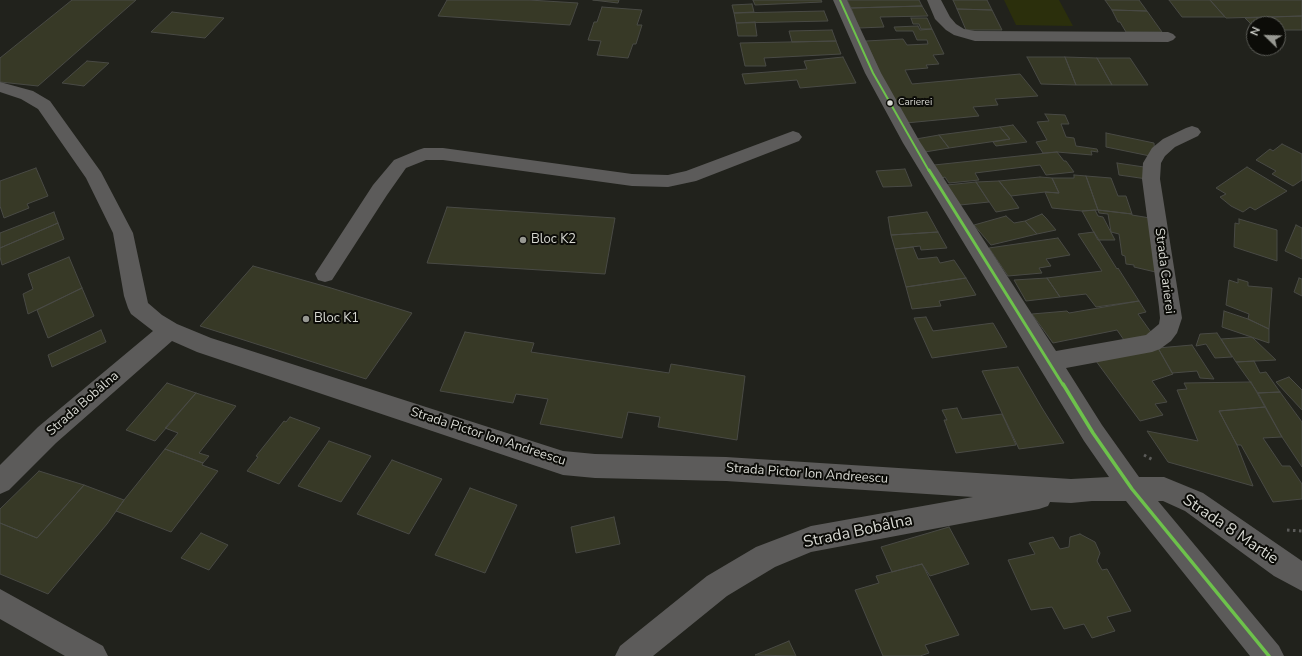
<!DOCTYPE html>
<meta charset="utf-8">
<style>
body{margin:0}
#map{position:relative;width:1302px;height:656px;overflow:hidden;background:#21221c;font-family:"Nunito Sans",sans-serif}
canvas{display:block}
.north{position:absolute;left:1246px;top:16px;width:40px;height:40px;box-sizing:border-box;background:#0c0c08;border:1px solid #5d5e59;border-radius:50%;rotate:293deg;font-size:11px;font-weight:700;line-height:16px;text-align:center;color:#d7d8d2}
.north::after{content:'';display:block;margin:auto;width:14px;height:18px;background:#979892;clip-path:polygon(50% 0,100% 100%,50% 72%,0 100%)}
</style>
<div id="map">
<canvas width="1302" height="656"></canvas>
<div class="north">N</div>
</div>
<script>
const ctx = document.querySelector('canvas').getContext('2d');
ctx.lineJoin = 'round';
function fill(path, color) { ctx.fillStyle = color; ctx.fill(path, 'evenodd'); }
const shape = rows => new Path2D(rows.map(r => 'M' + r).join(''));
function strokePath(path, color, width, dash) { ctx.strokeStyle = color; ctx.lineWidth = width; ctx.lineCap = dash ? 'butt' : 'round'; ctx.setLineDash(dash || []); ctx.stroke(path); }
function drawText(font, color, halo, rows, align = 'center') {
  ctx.font = font + ' "Nunito Sans",sans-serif'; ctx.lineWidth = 4; ctx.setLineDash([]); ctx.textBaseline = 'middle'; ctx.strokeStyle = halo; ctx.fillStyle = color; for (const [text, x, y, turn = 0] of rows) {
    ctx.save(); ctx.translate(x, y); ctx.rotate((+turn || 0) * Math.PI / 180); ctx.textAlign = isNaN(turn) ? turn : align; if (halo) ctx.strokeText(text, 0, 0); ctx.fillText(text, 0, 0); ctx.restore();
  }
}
fill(shape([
 [1004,0,1059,0,1073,26,1016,25]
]), '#2b2f0c');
const building = shape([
 [72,0,136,0,38,86,0,82,0,58,72,0],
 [447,0,529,0,578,3,570,25,438,16,447,0],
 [593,0,619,0,618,3,593,0],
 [753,0,821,0,822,2,755,5,753,0],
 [847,0,919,0,922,6,851,8,847,0],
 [953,0,987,0,992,10,957,9,953,0],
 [1105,0,1139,0,1147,11,1112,10,1105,0],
 [1169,0,1210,0,1225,17,1182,17,1169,0],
 [1210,0,1302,0,1302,16,1226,18,1210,0],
 [752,4,754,12,734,13,732,5,752,4],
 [922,6,928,16,880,17,884,27,859,28,851,8,922,6],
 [602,7,642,10,637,25,642,25,636,44,633,44,628,58,597,55,601,41,588,40,594,22,597,22,602,7],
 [957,9,992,10,1002,30,966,30,957,9],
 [1112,10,1147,11,1162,32,1126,32,1120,22,1118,22,1112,10],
 [824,11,828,21,736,23,734,13,824,11],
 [172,12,224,18,205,38,151,32,172,12],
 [1302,16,1302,30,1278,30,1278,24,1254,24,1254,27,1245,18,1302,16],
 [911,18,927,18,932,29,921,29,919,24,913,24,911,18],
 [755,22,757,36,738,36,736,23,755,22],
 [918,26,920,30,932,29,944,54,933,55,939,64,926,65,928,68,905,70,912,84,1020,74,1038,96,995,99,998,105,973,107,979,116,906,123,886,87,866,41,903,39,907,45,928,44,927,40,917,40,913,31,896,31,894,27,918,26],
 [832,30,836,41,792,42,789,31,832,30],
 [836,41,841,54,764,58,766,66,745,66,740,43,836,41],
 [843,57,856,83,800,88,797,80,745,84,742,74,807,69,804,61,843,57],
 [1027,57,1065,57,1076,85,1041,84,1027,57],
 [1065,57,1097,58,1112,85,1076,85,1065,57],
 [1097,58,1130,58,1148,85,1112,85,1097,58],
 [87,61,109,63,84,86,62,83,87,61],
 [1045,114,1065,115,1069,124,1061,124,1066,137,1074,138,1076,146,1097,149,1098,152,1091,151,1092,155,1057,152,1043,153,1036,142,1047,140,1037,122,1049,121,1045,114],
 [1013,125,1027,142,996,146,993,142,1010,139,1000,127,1013,125],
 [1000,127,1010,139,949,148,939,135,1000,127],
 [1106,133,1154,143,1155,157,1106,147,1106,133],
 [939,135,949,148,925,152,916,139,939,135],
 [1282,144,1302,154,1302,180,1293,186,1272,174,1276,171,1256,160,1270,149,1273,151,1282,144],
 [1057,152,1064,161,1066,161,1074,172,1046,175,1040,165,975,173,979,180,949,183,945,177,942,178,934,165,1057,152],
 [1117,163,1144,167,1147,179,1119,175,1117,163],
 [1247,167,1287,191,1255,210,1250,207,1243,212,1231,206,1220,197,1226,194,1216,188,1247,167],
 [36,168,48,196,27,204,29,208,4,218,0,206,0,181,36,168],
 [905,169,912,186,883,187,876,171,905,169],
 [1074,175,1086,176,1098,210,1082,211,1052,208,1045,192,1059,193,1052,178,1074,178,1074,175],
 [1086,176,1111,178,1118,196,1126,196,1132,214,1098,210,1086,176],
 [1040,177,1052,178,1059,193,1045,192,1011,196,999,181,1040,177],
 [999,181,1011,196,1019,208,996,212,976,182,999,181],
 [976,182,989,202,960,205,947,185,976,182],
 [447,207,615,218,605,274,427,263,447,207],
 [1095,210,1098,216,1103,217,1115,240,1098,240,1082,211,1095,210],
 [1098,210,1132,214,1132,215,1150,218,1164,274,1134,267,1134,265,1126,264,1125,256,1122,255,1119,234,1111,232,1108,214,1099,213,1098,210],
 [54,212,58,223,0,248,0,233,54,212],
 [927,212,938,232,891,235,888,217,927,212],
 [1042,214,1046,218,1056,230,1037,234,1025,221,1042,214],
 [1006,216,1014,223,1025,221,1037,234,991,245,974,225,1006,216],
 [1239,219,1277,230,1277,261,1234,247,1235,223,1239,224,1239,219],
 [58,223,64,239,2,265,0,257,0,248,58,223],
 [1296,225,1302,228,1302,259,1285,251,1296,225],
 [938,232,947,248,921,250,920,246,895,249,891,235,938,232],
 [1094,232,1117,269,1118,268,1139,301,1096,307,1086,294,1060,297,1047,278,1102,271,1078,234,1094,232],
 [1058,238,1070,255,1046,259,1051,266,1039,268,1042,273,1008,276,989,248,1058,238],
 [913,247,918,259,937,257,940,263,954,260,966,278,906,287,895,249,913,247],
 [69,257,82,288,28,314,23,294,33,289,28,274,69,257],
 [253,266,331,288,412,313,366,379,200,326,253,266],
 [966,278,976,295,939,301,941,306,912,309,906,287,966,278],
 [1047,278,1060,297,1026,301,1014,280,1047,278],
 [1299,278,1302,279,1302,296,1294,292,1299,278],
 [1238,279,1248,282,1248,286,1272,288,1269,329,1248,319,1249,314,1226,305,1229,280,1238,283,1238,279],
 [82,288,94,316,48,338,37,310,82,288],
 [1139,301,1146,312,1138,314,1153,335,1124,340,1117,330,1053,343,1032,314,1067,311,1069,313,1139,301],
 [1224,311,1248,319,1269,329,1269,343,1222,327,1224,311],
 [926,317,933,331,993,323,1007,347,932,358,914,318,926,317],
 [101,330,106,342,52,367,48,355,101,330],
 [465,332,534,343,531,352,669,373,671,364,745,376,737,440,658,427,660,417,628,412,622,438,540,424,548,399,516,394,513,403,440,391,465,332],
 [1217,333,1221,339,1232,357,1215,358,1206,344,1196,346,1200,334,1217,333],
 [1251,337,1253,338,1276,360,1236,362,1221,339,1251,337],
 [1192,345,1214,379,1200,378,1197,371,1172,373,1158,348,1192,345],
 [1158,348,1173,374,1152,381,1167,402,1155,404,1163,415,1140,421,1096,361,1158,348],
 [1254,361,1260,373,1266,372,1280,392,1258,393,1236,362,1254,361],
 [1018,367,1042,408,1064,443,1019,449,982,371,1018,367],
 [1289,377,1302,390,1302,410,1276,382,1289,377],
 [1251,382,1265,407,1219,411,1237,445,1253,486,1168,462,1147,431,1198,441,1177,390,1187,389,1184,383,1251,382],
 [167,383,196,393,155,441,126,430,167,383],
 [1280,392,1302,422,1302,467,1282,437,1258,393,1280,392],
 [196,393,236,406,199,453,209,456,203,463,165,449,178,433,165,428,196,393],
 [1265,407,1282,437,1263,438,1282,466,1290,466,1302,484,1302,499,1273,502,1241,445,1237,445,1219,411,1265,407],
 [957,408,962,419,1002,414,1016,445,956,453,944,420,947,420,942,410,957,408],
 [290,417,320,428,279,484,247,471,258,457,256,456,284,421,286,422,290,417],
 [329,441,371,456,341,502,298,486,329,441],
 [165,449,203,463,202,465,218,471,171,532,116,511,124,500,165,449],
 [392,460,442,479,409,534,357,514,392,460],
 [39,471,84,485,37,538,0,523,0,509,39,471],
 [84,485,124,500,107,524,48,594,0,574,0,523,37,538,84,485],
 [470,488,517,505,485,573,435,555,470,488],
 [614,517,620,544,576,553,571,527,614,517],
 [949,527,969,564,930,576,922,564,892,572,881,547,949,527],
 [201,533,228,545,209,570,181,558,201,533],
 [1080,534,1095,542,1100,553,1097,561,1102,570,1107,569,1131,611,1107,617,1115,631,1092,638,1084,624,1064,629,1052,607,1031,610,1008,560,1035,554,1029,543,1053,537,1060,549,1069,547,1070,537,1080,534],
 [922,564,959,635,925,645,929,653,920,656,883,656,855,590,879,583,876,576,922,564],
 [789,641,796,656,755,655,789,641]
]);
fill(building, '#373926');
strokePath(building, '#494a45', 1);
strokePath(shape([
 [1144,455,1153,460],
 [1287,530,1302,531]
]), '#5b5b59', 3, [2.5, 3.5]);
fill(shape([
 [833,0,847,0,881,73,920,142,1056,351,1146,335,1159,324,1160,318,1159,307,1142,179,1143,163,1152,148,1163,139,1186,128,1192,126,1198,128,1201,132,1198,136,1175,147,1165,156,1161,163,1160,179,1182,318,1177,333,1171,341,1160,349,1152,352,1066,368,1102,425,1139,477,1164,477,1203,493,1302,561,1302,591,1274,576,1185,511,1163,501,1158,501,1279,646,1284,656,1250,656,1126,501,1092,501,1071,503,1050,502,1048,506,1039,509,811,552,775,567,727,596,653,656,615,656,620,646,707,576,756,547,811,526,973,497,726,481,595,478,563,475,197,352,172,341,56,443,9,490,0,494,0,465,38,427,153,331,131,314,128,308,124,296,113,233,86,178,38,109,21,99,0,92,0,82,33,91,50,101,101,172,133,233,148,303,162,315,177,324,211,338,563,451,595,454,726,457,1071,479,1109,477,1084,441,903,143,865,73,833,0],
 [927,0,941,0,950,17,956,24,964,29,975,31,1168,32,1173,34,1176,37,1173,40,1168,42,975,41,954,35,946,30,935,19,927,0],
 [793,131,799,133,802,137,799,141,696,181,668,187,632,186,443,160,426,160,406,168,387,195,332,280,325,282,318,280,315,274,373,185,394,160,418,150,424,148,443,148,632,174,668,175,686,171,793,131],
 [0,589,103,646,108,656,65,656,0,619,0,589]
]), '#5c5b5a');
strokePath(shape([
 [840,0,873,73,929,171]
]), '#6dc24b', 2);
strokePath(shape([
 [929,170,1063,385]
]), '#6dc24b', 3);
strokePath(shape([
 [1063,384,1093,433,1132,489,1269,656]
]), '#6dc24b', 3.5);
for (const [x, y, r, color] of [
 [890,103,3.5,"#d7d8d2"],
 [523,240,4,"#979892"],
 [306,319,4,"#979892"]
]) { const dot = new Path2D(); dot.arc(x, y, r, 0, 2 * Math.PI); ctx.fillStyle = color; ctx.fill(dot); strokePath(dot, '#0c0c08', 1.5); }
drawText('10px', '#d7d8d2', '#0c0c08', [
 ["Carierei",898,103]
], 'left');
drawText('13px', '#d7d8d2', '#0c0c08', [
 ["Bloc K2",531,240],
 ["Bloc K1",314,319]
], 'left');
drawText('13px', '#d7d8d2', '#0c0c08', [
 ["Strada Carierei",1164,271,83],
 ["Strada Bobâlna",83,404,-41],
 ["Strada Pictor Ion Andreescu",488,437,18],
 ["Strada Pictor Ion Andreescu",807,474,4]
]);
drawText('16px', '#d7d8d2', '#0c0c08', [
 ["Strada 8 Martie",1230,530,34],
 ["Strada Bobâlna",858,532,-12]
]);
</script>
